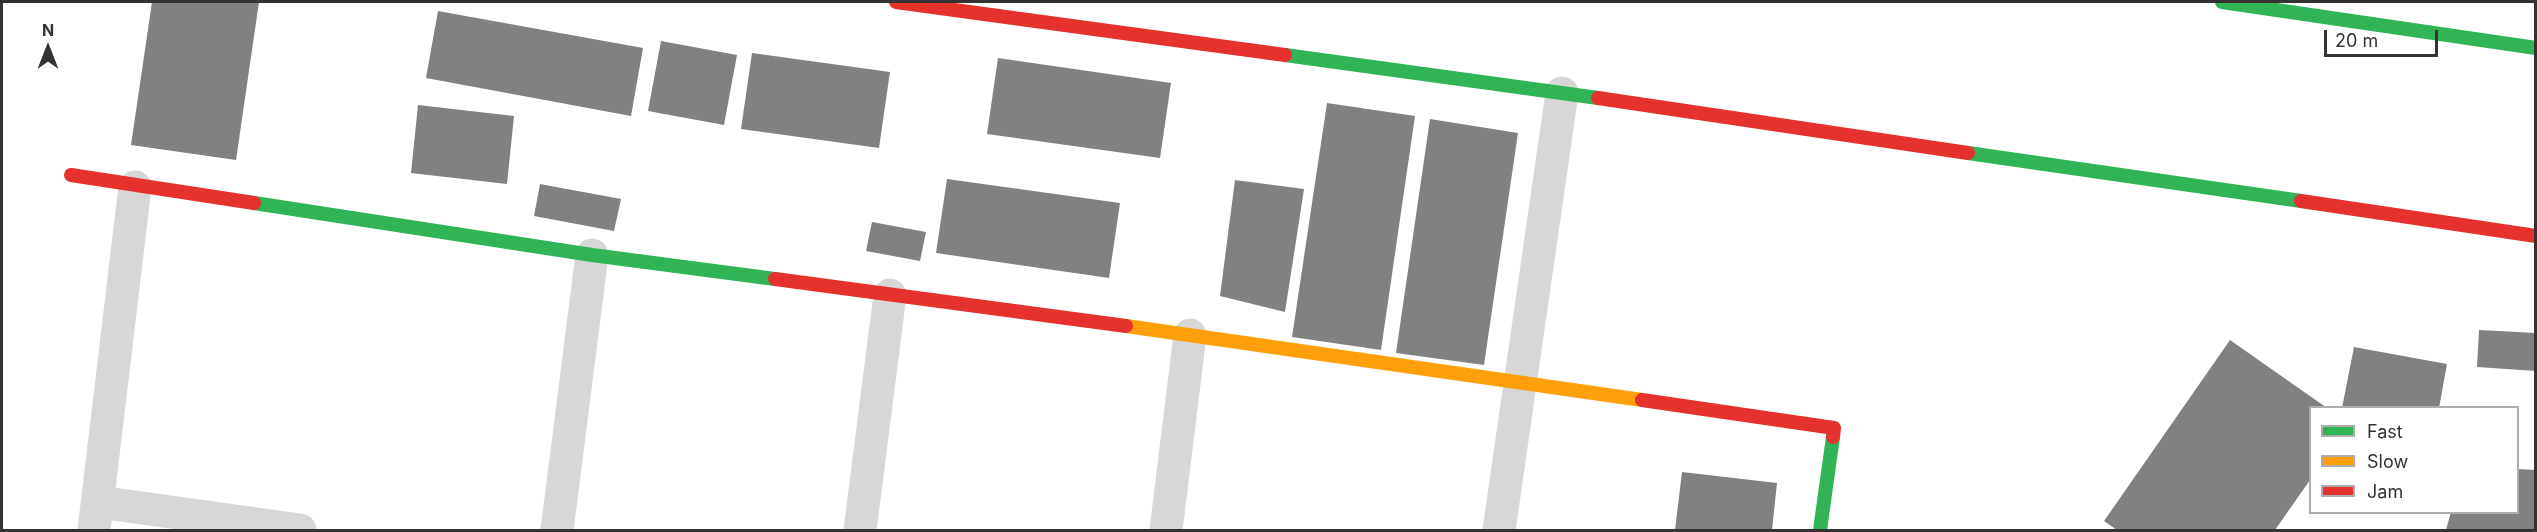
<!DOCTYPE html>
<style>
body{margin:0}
#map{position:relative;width:2537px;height:532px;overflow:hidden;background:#fff;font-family:Inter,sans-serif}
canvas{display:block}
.frame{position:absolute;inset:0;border:3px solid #333;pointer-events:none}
.legend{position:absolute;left:2309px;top:406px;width:210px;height:108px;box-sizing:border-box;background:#fff;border:2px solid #adadad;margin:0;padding:8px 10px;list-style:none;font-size:18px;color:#333}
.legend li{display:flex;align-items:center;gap:12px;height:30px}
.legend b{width:30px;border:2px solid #adadad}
.north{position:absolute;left:18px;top:18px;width:60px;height:60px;-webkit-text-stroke:4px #fff;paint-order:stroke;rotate:0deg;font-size:16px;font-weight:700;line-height:24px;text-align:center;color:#333}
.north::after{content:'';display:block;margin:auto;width:21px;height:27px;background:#333;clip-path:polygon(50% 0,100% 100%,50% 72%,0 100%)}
.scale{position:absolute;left:2324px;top:30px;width:114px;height:27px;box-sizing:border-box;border:3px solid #333;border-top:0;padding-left:8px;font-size:18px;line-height:21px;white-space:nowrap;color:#333;-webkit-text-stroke:4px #fff;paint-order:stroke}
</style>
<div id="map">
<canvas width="2537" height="532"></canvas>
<div class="frame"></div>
<ul class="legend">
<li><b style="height:8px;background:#30b455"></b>Fast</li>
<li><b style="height:8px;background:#ff9f0a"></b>Slow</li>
<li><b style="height:8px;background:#e5322d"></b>Jam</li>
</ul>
<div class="north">N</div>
<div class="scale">20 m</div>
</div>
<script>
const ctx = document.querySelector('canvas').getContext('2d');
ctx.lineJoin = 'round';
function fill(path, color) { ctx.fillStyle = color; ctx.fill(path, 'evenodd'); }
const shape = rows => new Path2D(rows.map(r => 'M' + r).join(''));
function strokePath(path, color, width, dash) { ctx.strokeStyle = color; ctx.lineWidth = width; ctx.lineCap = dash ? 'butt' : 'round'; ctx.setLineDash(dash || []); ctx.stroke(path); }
fill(shape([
 [152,2,259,2,236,160,131,145],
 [438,11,643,48,631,116,426,78],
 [661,41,737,55,724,125,648,111],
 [752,53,890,72,879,148,741,129],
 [998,58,1171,83,1160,158,987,134],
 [1327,103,1415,116,1381,350,1292,337],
 [418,105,514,116,507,184,411,173],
 [1430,119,1518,133,1484,365,1396,353],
 [947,179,1120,203,1109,278,936,253],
 [1235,180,1304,189,1285,312,1220,296],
 [540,184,621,199,614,231,534,216],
 [872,222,926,232,920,261,866,251],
 [2479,330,2536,333,2536,371,2477,367],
 [2230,340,2327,408,2310,408,2310,480,2275,530,2117,530,2104,521],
 [2354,347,2447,364,2439,408,2342,408],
 [2518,469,2536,470,2536,530,2446,530,2451,512,2518,512],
 [1682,472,1777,483,1772,530,1675,530]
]), '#818181');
strokePath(shape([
 [99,502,300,530],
 [94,530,135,187],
 [557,530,592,255],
 [860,530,890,295],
 [1166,530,1190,335],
 [1499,530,1562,93]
]), '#d7d7d7', 33);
strokePath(shape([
 [2222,2,2536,48],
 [1285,55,1598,98],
 [1968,153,2301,201],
 [254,203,592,255,775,279],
 [1820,530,1833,437]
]), '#30b455', 14);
strokePath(shape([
 [1126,326,1642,400]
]), '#ff9f0a', 14);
strokePath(shape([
 [896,2,1285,55],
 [1598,98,1968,153],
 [71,175,254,203],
 [2301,201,2536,236],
 [775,279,1126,326],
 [1642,400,1834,428,1833,437]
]), '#e5322d', 14);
</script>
